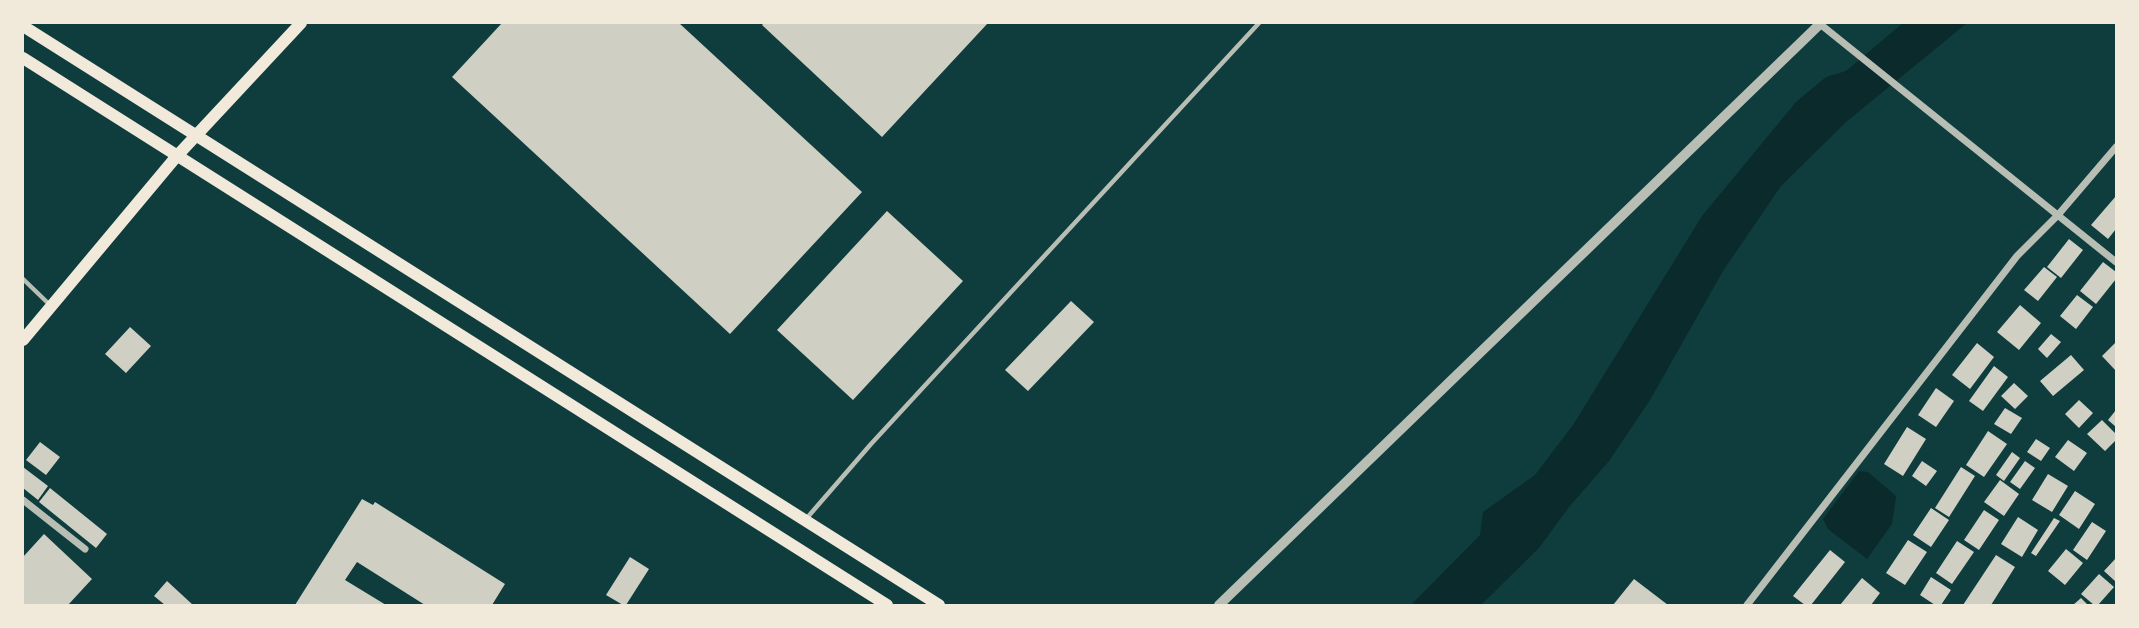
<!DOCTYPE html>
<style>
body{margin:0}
#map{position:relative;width:2139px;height:628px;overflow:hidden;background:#0f3d3e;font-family:"Fira Sans",sans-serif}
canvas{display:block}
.frame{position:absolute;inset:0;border:24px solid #f1e9da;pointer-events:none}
</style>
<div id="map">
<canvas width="2139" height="628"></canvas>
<div class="frame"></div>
</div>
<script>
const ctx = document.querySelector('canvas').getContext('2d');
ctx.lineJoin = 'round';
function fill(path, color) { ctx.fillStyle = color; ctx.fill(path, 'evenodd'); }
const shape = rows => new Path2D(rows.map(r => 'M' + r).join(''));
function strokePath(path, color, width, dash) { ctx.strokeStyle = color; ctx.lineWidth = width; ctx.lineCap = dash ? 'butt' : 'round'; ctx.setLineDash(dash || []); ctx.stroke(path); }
fill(shape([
 [1903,23,1967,23,1846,122,1781,186,1723,271,1650,400,1609,461,1569,507,1539,548,1481,605,1411,605,1480,535,1483,512,1535,475,1573,425,1702,216,1796,102,1826,77,1846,71],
 [1859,471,1868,472,1896,496,1892,524,1867,559,1828,529,1823,519]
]), '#0a2a2b');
fill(shape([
 [502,23,679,23,862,192,730,334,452,77],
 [764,23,988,23,882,137,762,25],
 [2116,196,2116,229,2108,239,2091,225],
 [887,211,963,281,853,400,777,330],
 [2069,239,2083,250,2061,278,2047,267],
 [2103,262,2116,272,2116,279,2096,304,2080,291],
 [2044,267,2057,277,2038,301,2024,290],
 [2077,295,2093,307,2076,329,2060,316],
 [1071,301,1094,322,1028,391,1005,370],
 [2020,305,2041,323,2019,350,1997,332],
 [130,327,151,346,126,373,105,354],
 [2051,334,2061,342,2047,358,2038,349],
 [2116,342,2116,371,2102,356],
 [1977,343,1994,357,1970,389,1952,375],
 [2071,355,2084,370,2053,396,2040,381],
 [1994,366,2008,377,1983,411,1969,401],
 [2014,383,2028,396,2015,409,2001,396],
 [1936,388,1954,401,1936,427,1918,415],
 [2079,400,2093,413,2079,428,2065,414],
 [2005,408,2022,418,2011,434,1994,424],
 [2116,410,2116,427,2108,420],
 [2102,420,2116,434,2116,440,2105,451,2087,434],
 [1907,427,1926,439,1903,476,1884,464],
 [1988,431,2007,444,1984,477,1966,465],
 [2036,439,2050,448,2041,461,2027,452],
 [2068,440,2087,453,2074,471,2055,457],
 [40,442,60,457,46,475,26,460],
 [2012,452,2020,458,2004,481,1996,475],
 [1922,461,1937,471,1926,486,1912,476],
 [2025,461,2035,468,2020,489,2010,482],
 [23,467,48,486,38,500,23,488],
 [1961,467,1975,476,1949,517,1935,508],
 [2048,474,2068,486,2052,512,2032,500],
 [2000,480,2019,494,2004,516,1984,502],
 [50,488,107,534,96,548,39,502],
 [2075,491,2095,504,2079,529,2059,515],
 [362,499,373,505,375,502,505,584,492,605,425,605,357,562,345,580,386,605,295,605],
 [1931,508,1949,520,1931,547,1913,535],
 [1984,510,1999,520,1979,550,1964,540],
 [2018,517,2038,530,2022,557,2001,544],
 [2054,518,2060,521,2036,556,2031,553],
 [2092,522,2106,531,2087,560,2073,550],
 [44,534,92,579,68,605,23,605,23,557],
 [1908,540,1927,552,1905,585,1886,573],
 [1957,541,1974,552,1952,584,1936,573],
 [2066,549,2083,563,2065,585,2048,571],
 [1830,550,1845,562,1811,605,1805,605,1793,596],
 [1996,555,2015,567,1991,605,1963,605],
 [630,557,649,569,626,605,623,605,606,595],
 [2116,558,2116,582,2104,571],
 [2099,574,2114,587,2098,605,2094,605,2081,594],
 [1931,577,1951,590,1941,605,1935,605,1920,595],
 [1862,578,1880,593,1871,605,1840,605],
 [1634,579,1668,605,1613,605],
 [167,581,193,605,165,605,154,596],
 [2081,598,2088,605,2073,605]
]), '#cfcfc3');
strokePath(shape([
 [23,279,50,305],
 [806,519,871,444,1259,23]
]), '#b8beb3', 4.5);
strokePath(shape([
 [1820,24,2116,262],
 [23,500,85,549],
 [1747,605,2017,256,2058,215,2116,147]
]), '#b8beb3', 7);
strokePath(shape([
 [1219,605,1821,23]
]), '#b8beb3', 10);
strokePath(shape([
 [23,26,939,605],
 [23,58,887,605],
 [23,340,176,157,301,23]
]), '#f1e9da', 12);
</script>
